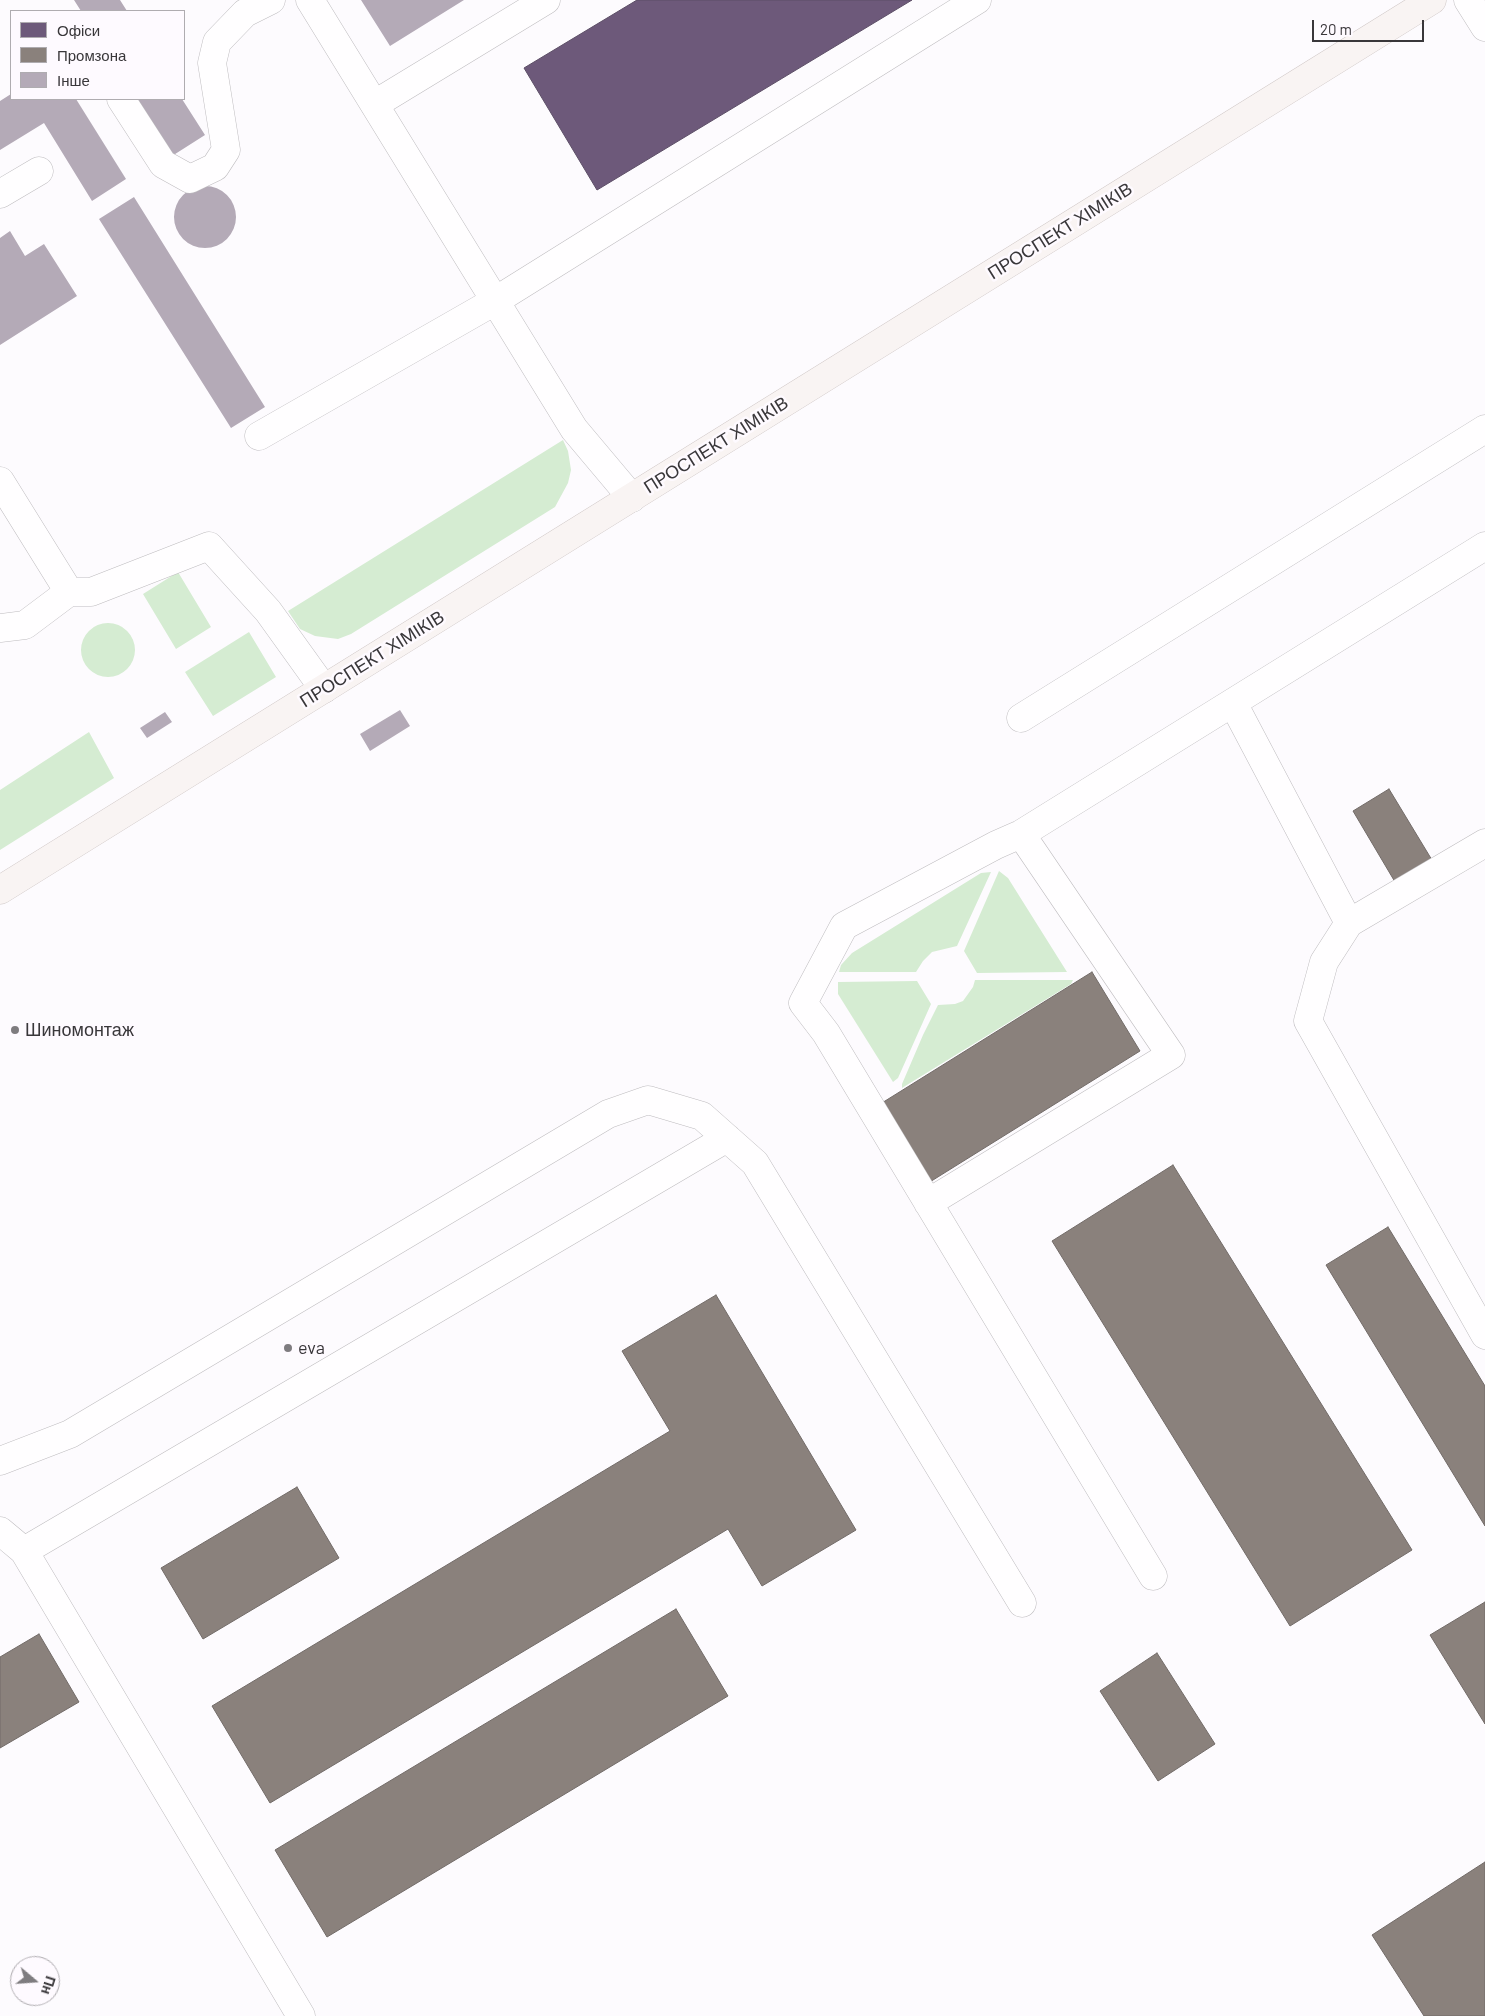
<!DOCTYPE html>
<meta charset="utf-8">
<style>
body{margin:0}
#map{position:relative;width:1485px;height:2016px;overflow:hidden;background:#fdfbfe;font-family:Barlow,sans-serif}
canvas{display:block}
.legend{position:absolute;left:10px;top:10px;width:175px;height:90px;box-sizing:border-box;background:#fefaff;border:1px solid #afacb0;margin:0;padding:6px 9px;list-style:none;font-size:15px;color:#39373a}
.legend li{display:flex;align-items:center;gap:10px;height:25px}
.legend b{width:25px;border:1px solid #afacb0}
.north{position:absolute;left:10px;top:1956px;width:50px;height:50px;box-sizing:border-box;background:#fefaff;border:1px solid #afacb0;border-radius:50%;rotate:108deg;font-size:14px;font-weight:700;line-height:20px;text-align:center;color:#39373a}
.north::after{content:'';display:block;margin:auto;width:18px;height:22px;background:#7e7c7f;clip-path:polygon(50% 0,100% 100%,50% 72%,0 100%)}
.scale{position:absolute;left:1312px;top:20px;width:112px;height:22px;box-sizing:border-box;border:2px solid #39373a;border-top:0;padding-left:6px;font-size:15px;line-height:18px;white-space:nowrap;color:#39373a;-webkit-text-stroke:4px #fefaff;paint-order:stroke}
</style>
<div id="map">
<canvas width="1485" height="2016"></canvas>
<ul class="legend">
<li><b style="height:14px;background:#6d597a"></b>Офіси</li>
<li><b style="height:14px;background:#8a817c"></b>Промзона</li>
<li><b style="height:14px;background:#b4aab7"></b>Інше</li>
</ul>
<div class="north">Пн</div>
<div class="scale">20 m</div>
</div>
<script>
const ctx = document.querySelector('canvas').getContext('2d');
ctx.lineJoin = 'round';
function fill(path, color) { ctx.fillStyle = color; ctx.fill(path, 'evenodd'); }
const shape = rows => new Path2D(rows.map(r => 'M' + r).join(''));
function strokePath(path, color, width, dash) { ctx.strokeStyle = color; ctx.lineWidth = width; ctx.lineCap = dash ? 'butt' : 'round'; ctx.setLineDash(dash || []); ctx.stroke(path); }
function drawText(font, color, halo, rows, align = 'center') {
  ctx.font = font + ' Barlow,sans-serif'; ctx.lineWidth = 5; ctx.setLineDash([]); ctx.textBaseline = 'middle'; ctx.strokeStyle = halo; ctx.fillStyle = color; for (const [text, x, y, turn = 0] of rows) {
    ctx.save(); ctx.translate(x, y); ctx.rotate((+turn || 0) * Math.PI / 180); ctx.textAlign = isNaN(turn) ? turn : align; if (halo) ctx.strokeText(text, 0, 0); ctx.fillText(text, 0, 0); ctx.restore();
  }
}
fill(shape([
 [563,440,568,451,571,470,568,483,555,507,351,634,338,639,315,636,300,629,288,611],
 [178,572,211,627,176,649,143,594],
 '81 650a27 27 0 1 1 54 0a27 27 0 1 1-54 0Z',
 [249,632,276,677,213,716,185,672],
 [89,732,114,778,0,850,0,790],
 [999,871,1008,878,1067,972,977,973,964,951],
 [991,872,957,946,932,952,923,961,916,972,839,972,841,965,852,953,981,873],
 [975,980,1073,980,1071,984,902,1088,902,1084,923,1035,938,1005,955,1004,963,1001,973,987],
 [917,981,931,1004,898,1078,893,1082,838,994,838,982]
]), '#d5ecd2');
const offices = shape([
 [637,0,912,0,597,190,524,68,637,0]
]);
fill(offices, '#6d597a');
strokePath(offices, '#5d4f67', 1);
const industry = shape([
 [1389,789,1435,865,1398,887,1353,811,1389,789],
 [1092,972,1140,1051,925,1185,877,1106,1092,972],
 [1173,1165,1412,1550,1290,1626,1052,1241,1173,1165],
 [1388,1227,1485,1386,1485,1526,1326,1265,1388,1227],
 [716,1295,856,1530,762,1586,728,1529,270,1803,212,1706,670,1431,622,1351,716,1295],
 [297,1487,339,1558,203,1639,161,1568,297,1487],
 [1485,1602,1485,1724,1430,1635,1485,1602],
 [676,1609,728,1696,327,1937,275,1850,676,1609],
 [39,1634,79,1702,0,1748,0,1657,39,1634],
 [1157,1653,1215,1744,1158,1781,1100,1691,1157,1653],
 [1485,1862,1485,2016,1424,2016,1372,1935,1485,1862]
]);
fill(industry, '#8a817c');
strokePath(industry, '#726b68', 1);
fill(shape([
 [74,0,120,0,127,11,81,11],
 [361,0,464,0,390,46],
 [11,94,11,99,76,99,126,179,92,201,44,123,0,150,0,101],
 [136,99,182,99,205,135,172,156],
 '174 217a31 31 0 1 1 62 0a31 31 0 1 1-62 0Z',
 [134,197,265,407,231,428,99,219],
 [10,231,25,256,44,244,77,296,0,345,0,238],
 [400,710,410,726,370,751,360,734],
 [165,712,172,722,147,738,140,728]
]), '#b4aab7');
const minor = shape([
 [310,0,574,429,632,498],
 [1468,0,1485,27],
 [121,99,163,164,190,179,215,167,226,150,212,63,217,42,245,13,271,0],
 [375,104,546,0],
 [0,194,39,171],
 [259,436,495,301,977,0],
 [0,481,69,592,91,592,209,546,268,611,324,689],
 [0,628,25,625,69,592],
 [1233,703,1349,923,1324,962,1308,1021,1485,1335],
 [1021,718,1485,429],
 [1349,923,1485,843],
 [928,1203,1171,1055,1021,834],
 [0,1461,70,1434,608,1114,648,1100,702,1116,755,1163,1022,1603],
 [0,1531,24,1551,301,2016],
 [24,1551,727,1138],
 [1153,1576,826,1033,803,1003,844,926,996,845,1021,834,1485,546]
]);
const major = shape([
 [0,890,1432,0]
]);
strokePath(minor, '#bebcbf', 29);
strokePath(major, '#cdc5c4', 29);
strokePath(minor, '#fffeff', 28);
strokePath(major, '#f9f4f3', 28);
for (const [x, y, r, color] of [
 [15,1030,5,"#7e7c7f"],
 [288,1348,5,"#7e7c7f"]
]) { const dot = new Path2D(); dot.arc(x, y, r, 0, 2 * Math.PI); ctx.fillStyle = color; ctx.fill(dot); strokePath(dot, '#fefaff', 2); }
drawText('18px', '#39373a', '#fefaff', [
 ["ПРОСПЕКТ ХІМІКІВ",1060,231,-32],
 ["ПРОСПЕКТ ХІМІКІВ",716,445,-32],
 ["ПРОСПЕКТ ХІМІКІВ",372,659,-32]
]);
drawText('18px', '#39373a', '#fefaff', [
 ["Шиномонтаж",25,1030],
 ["eva",298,1348]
], 'left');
</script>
